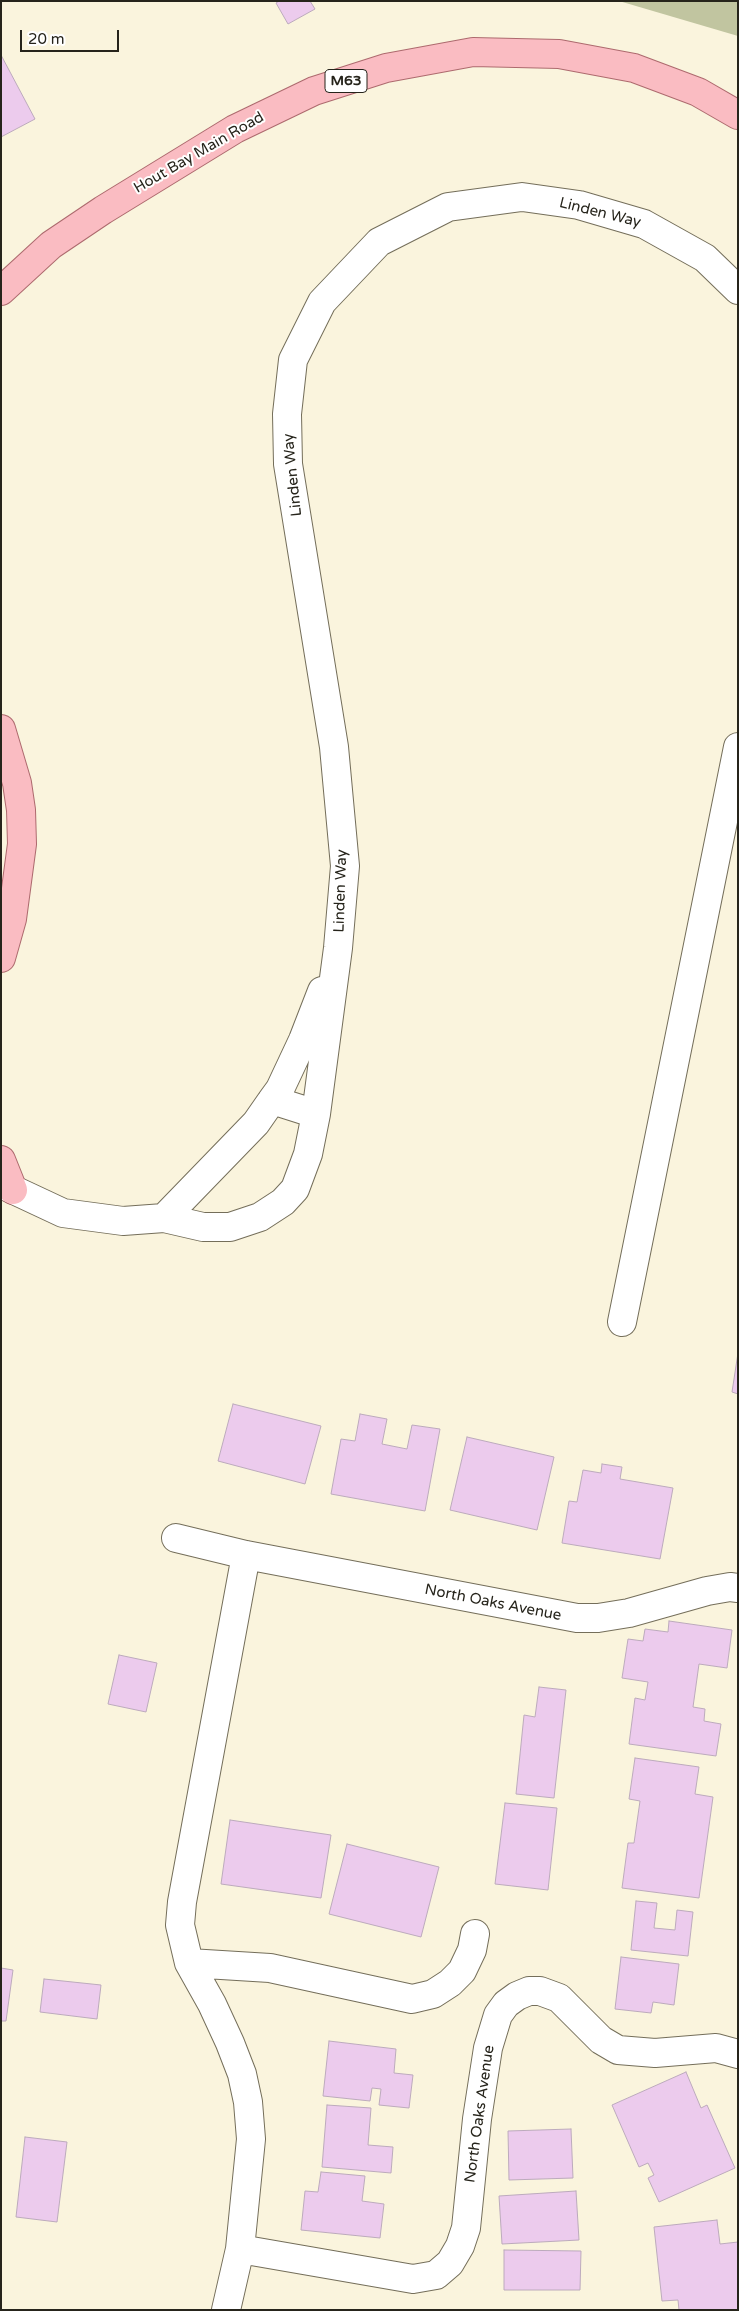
<!DOCTYPE html>
<style>
body{margin:0}
#map{position:relative;width:739px;height:2311px;overflow:hidden;background:#faf4dd;font-family:"Varela Round",sans-serif}
canvas{display:block}
.frame{position:absolute;inset:0;border:2px solid #26241b;pointer-events:none}
.scale{position:absolute;left:20px;top:30px;width:99px;height:22px;box-sizing:border-box;border:2px solid #26241b;border-top:0;padding-left:6px;font-size:15px;line-height:18px;white-space:nowrap;color:#26241b;-webkit-text-stroke:4px #fff;paint-order:stroke}
</style>
<div id="map">
<canvas width="739" height="2311"></canvas>
<div class="frame"></div>
<div class="scale">20 m</div>
</div>
<script>
const ctx = document.querySelector('canvas').getContext('2d');
ctx.lineJoin = 'round';
function fill(path, color) { ctx.fillStyle = color; ctx.fill(path, 'evenodd'); }
const shape = rows => new Path2D(rows.map(r => 'M' + r).join(''));
function strokePath(path, color, width, dash) { ctx.strokeStyle = color; ctx.lineWidth = width; ctx.lineCap = dash ? 'butt' : 'round'; ctx.setLineDash(dash || []); ctx.stroke(path); }
function drawText(font, color, halo, rows, align = 'center') {
  ctx.font = font + ' "Varela Round",sans-serif'; ctx.lineWidth = 4; ctx.setLineDash([]); ctx.textBaseline = 'middle'; ctx.strokeStyle = halo; ctx.fillStyle = color; for (const [text, x, y, turn = 0] of rows) {
    ctx.save(); ctx.translate(x, y); ctx.rotate((+turn || 0) * Math.PI / 180); ctx.textAlign = isNaN(turn) ? turn : align; if (halo) ctx.strokeText(text, 0, 0); ctx.fillText(text, 0, 0); ctx.restore();
  }
}
fill(shape([
 [619,1,738,1,738,36]
]), '#c1c5a0');
const building = shape([
 [279,1,310,1,315,9,288,24,276,3,279,1],
 [1,55,35,119,1,137,1,55],
 [738,1353,738,1394,732,1392,738,1353],
 [233,1404,321,1426,305,1484,218,1461,233,1404],
 [360,1414,387,1419,382,1444,407,1449,412,1425,440,1429,425,1511,331,1494,341,1439,355,1441,360,1414],
 [467,1437,554,1457,537,1530,450,1510,467,1437],
 [602,1464,622,1467,620,1479,673,1488,660,1559,562,1543,569,1501,577,1502,583,1470,601,1473,602,1464],
 [669,1621,732,1630,727,1668,699,1664,693,1707,705,1709,704,1721,721,1724,716,1756,629,1744,635,1698,645,1700,648,1682,622,1678,628,1639,643,1641,645,1629,668,1632,669,1621],
 [119,1655,157,1663,146,1712,108,1704,119,1655],
 [539,1687,566,1690,554,1798,516,1794,524,1715,535,1717,539,1687],
 [635,1758,699,1767,695,1794,713,1797,699,1898,622,1888,628,1843,634,1843,640,1801,629,1799,635,1758],
 [505,1803,557,1808,548,1890,495,1884,505,1803],
 [230,1820,331,1835,321,1898,221,1884,230,1820],
 [347,1844,439,1867,421,1937,329,1914,347,1844],
 [636,1901,657,1903,654,1928,675,1930,677,1910,693,1912,688,1956,631,1950,636,1901],
 [621,1957,679,1964,674,2005,653,2002,651,2013,615,2009,621,1957],
 [1,1968,13,1970,6,2021,1,2021,1,1968],
 [44,1979,101,1985,97,2019,40,2012,44,1979],
 [329,2041,396,2049,394,2073,413,2075,409,2108,379,2105,381,2089,372,2088,370,2101,323,2096,329,2041],
 [686,2072,701,2108,707,2105,735,2168,659,2202,648,2178,654,2175,648,2163,639,2167,612,2105,686,2072],
 [327,2105,371,2108,368,2145,393,2147,391,2173,322,2167,327,2105],
 [571,2129,573,2178,509,2180,508,2131,571,2129],
 [25,2137,67,2142,57,2222,16,2217,25,2137],
 [321,2172,365,2176,362,2201,384,2204,380,2238,301,2230,305,2191,318,2192,321,2172],
 [576,2191,579,2240,502,2244,499,2196,576,2191],
 [717,2220,720,2244,738,2242,738,2310,679,2310,678,2300,662,2301,654,2227,717,2220],
 [504,2250,581,2251,580,2290,504,2290,504,2250]
]);
fill(building, '#eccbed');
strokePath(building, '#bcaabc', 1);
const minor = shape([
 [272,1100,316,1114],
 [1,1184,63,1213,123,1221,164,1218,203,1227,230,1227,260,1217,283,1202,295,1189,308,1154,316,1114,338,948,345,866,334,747,288,464,287,414,293,360,322,302,379,242,448,207,522,197,579,205,644,224,705,258,738,290],
 [164,1218,256,1123,272,1100,280,1089,303,1040,322,991],
 [622,1322,738,747],
 [176,1538,246,1555,577,1618,598,1618,629,1613,707,1591,730,1587,738,1588],
 [189,1963,270,1968,412,1999,433,1994,450,1983,462,1971,472,1950,475,1934],
 [240,2249,413,2279,436,2275,450,2263,460,2246,466,2228,477,2119,488,2048,498,2015,506,2004,517,1996,529,1991,540,1991,559,1998,601,2040,618,2050,655,2053,716,2048,738,2054],
 [226,2310,240,2249,251,2139,248,2102,242,2074,230,2043,212,2004,189,1963,180,1925,182,1902,246,1555]
]);
const major = shape([
 [1,291,51,245,103,210,235,129,314,91,386,68,473,52,559,54,634,68,698,92,738,115],
 [1,729,17,783,21,810,22,844,12,919,1,958],
 [1,1160,13,1190]
]);
strokePath(minor, '#746e5a', 30);
strokePath(major, '#ad6a6e', 30);
strokePath(minor, '#fff', 28);
strokePath(major, '#fabcc2', 28);
for (const [x, y, w] of [
 [346,81,42]
]) { const box = new Path2D(); box.roundRect(x - w / 2, y - 11.5, w, 23, 4); ctx.fillStyle = '#fff'; ctx.fill(box); strokePath(box, '#26241b', 1); }
drawText('bold 14px', '#26241b', null, [
 ["M63",346,81]
]);
drawText('15px', '#26241b', '#fff', [
 ["Hout Bay Main Road",199,153,-30],
 ["Linden Way",600,213,14],
 ["Linden Way",293,475,-96],
 ["Linden Way",341,891,-88],
 ["North Oaks Avenue",493,1603,11],
 ["North Oaks Avenue",480,2114,-82]
]);
</script>
